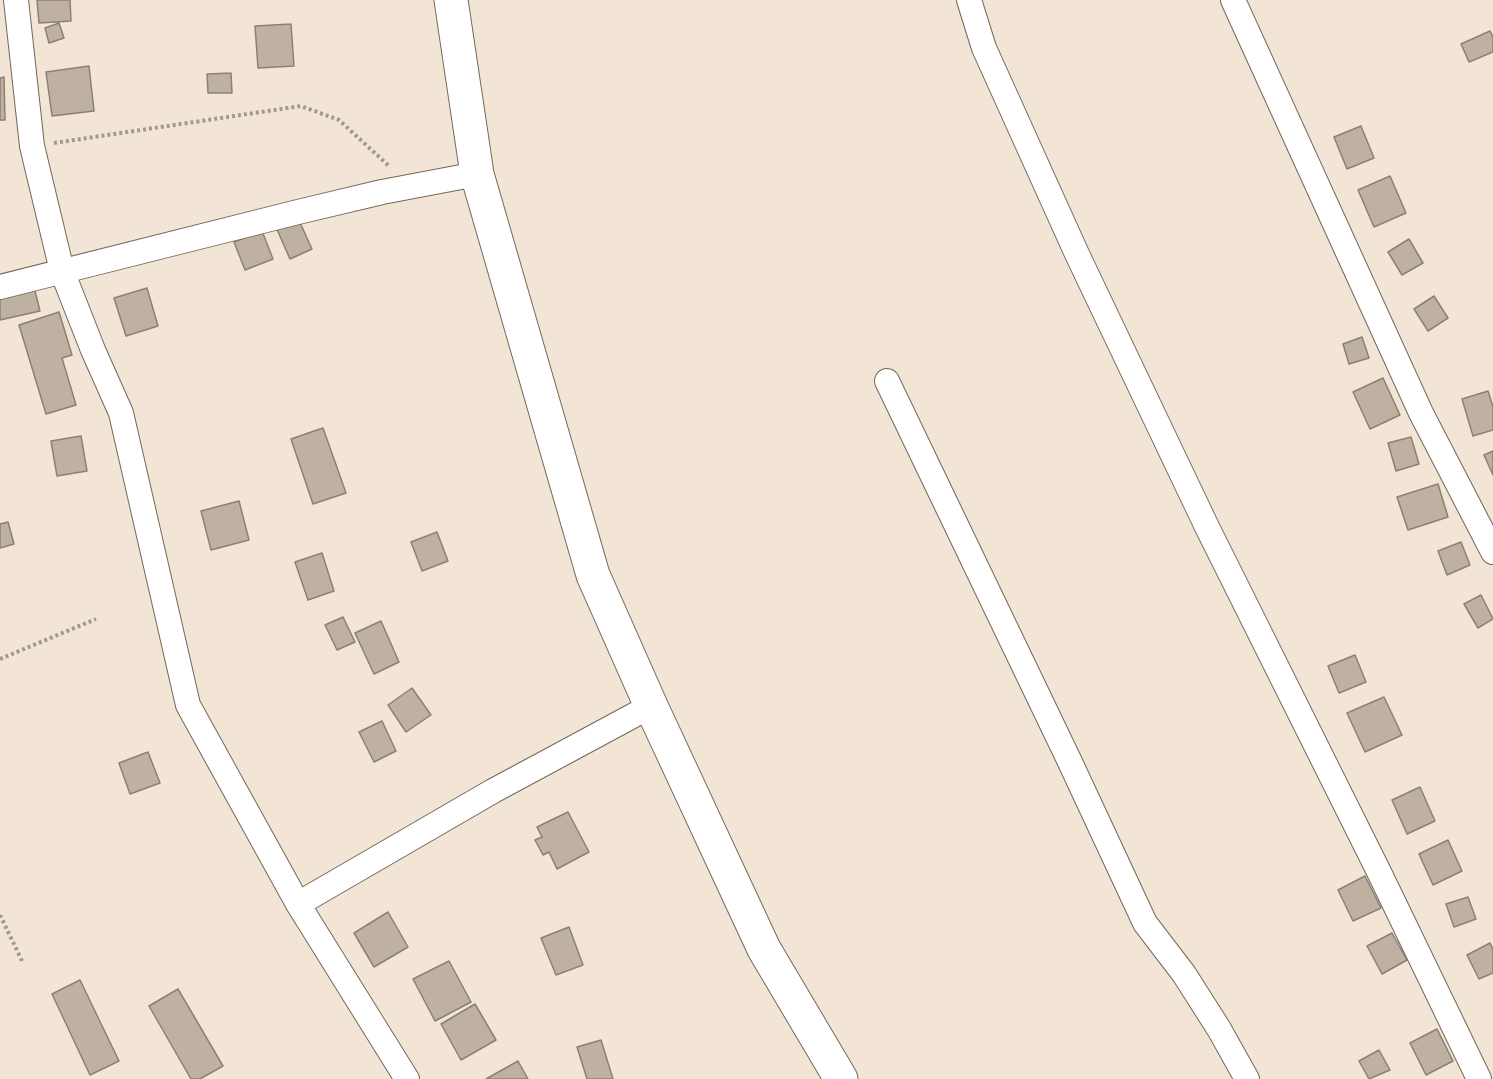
<!DOCTYPE html>
<style>
body{margin:0}
canvas{display:block;background:#f3e5d6}
</style>
<canvas width="1493" height="1079"></canvas>
<script>
const ctx = document.querySelector('canvas').getContext('2d');
ctx.lineJoin = 'round';
function fill(path, color) { ctx.fillStyle = color; ctx.fill(path, 'evenodd'); }
const shape = rows => new Path2D(rows.map(r => 'M' + r).join(''));
function strokePath(path, color, width, dash) { ctx.strokeStyle = color; ctx.lineWidth = width; ctx.lineCap = dash ? 'butt' : 'round'; ctx.setLineDash(dash || []); ctx.stroke(path); }
const building = shape([
 [37,0,70,0,71,21,39,23,37,0],
 [59,23,64,38,49,43,45,28,59,23],
 [291,24,294,66,258,68,255,26,291,24],
 [1490,31,1493,37,1493,52,1469,62,1461,44,1490,31],
 [89,66,94,111,52,116,46,72,89,66],
 [231,73,232,93,208,93,207,74,231,73],
 [4,77,5,120,0,120,0,78,4,77],
 [1361,126,1374,158,1347,169,1334,137,1361,126],
 [1390,176,1406,213,1374,227,1358,190,1390,176],
 [297,216,312,249,290,259,275,225,297,216],
 [262,231,273,259,245,270,234,242,262,231],
 [1409,239,1423,263,1402,275,1388,252,1409,239],
 [33,283,40,311,0,320,0,290,33,283],
 [147,288,158,326,126,336,114,298,147,288],
 [1434,296,1448,318,1428,331,1414,309,1434,296],
 [59,312,72,355,62,358,76,405,46,414,19,325,59,312],
 [1362,337,1369,358,1349,364,1343,344,1362,337],
 [1383,378,1400,415,1370,429,1353,392,1383,378],
 [1488,391,1493,407,1493,430,1473,436,1462,399,1488,391],
 [323,428,346,493,313,504,291,439,323,428],
 [81,436,87,471,57,476,51,441,81,436],
 [1411,437,1419,464,1396,471,1388,443,1411,437],
 [1493,451,1493,475,1484,455,1493,451],
 [1438,484,1448,517,1408,530,1397,497,1438,484],
 [239,501,249,540,211,550,201,511,239,501],
 [8,522,14,544,0,548,0,524,8,522],
 [437,532,448,561,422,571,411,542,437,532],
 [1461,542,1470,565,1447,575,1438,551,1461,542],
 [322,553,334,591,308,600,295,562,322,553],
 [1481,595,1493,619,1478,628,1464,604,1481,595],
 [343,617,355,642,337,650,325,625,343,617],
 [381,621,399,662,374,674,355,633,381,621],
 [1355,655,1366,682,1339,693,1328,666,1355,655],
 [412,688,431,715,406,732,388,705,412,688],
 [1384,697,1402,735,1365,752,1347,713,1384,697],
 [382,721,396,751,374,762,359,732,382,721],
 [148,752,160,783,130,794,119,763,148,752],
 [1420,787,1435,821,1407,834,1392,800,1420,787],
 [568,812,589,852,557,869,549,852,543,855,535,840,542,837,537,827,568,812],
 [1448,840,1462,871,1433,885,1419,854,1448,840],
 [1365,876,1381,908,1353,921,1338,890,1365,876],
 [1468,897,1476,919,1454,927,1446,904,1468,897],
 [388,912,408,947,374,967,354,933,388,912],
 [569,927,583,965,556,975,541,938,569,927],
 [1392,933,1407,960,1382,974,1367,946,1392,933],
 [1490,943,1493,949,1493,973,1479,979,1467,955,1490,943],
 [449,961,471,1002,435,1021,413,979,449,961],
 [80,980,119,1061,90,1075,52,994,80,980],
 [178,989,223,1066,200,1079,191,1079,149,1006,178,989],
 [475,1004,496,1040,461,1060,441,1024,475,1004],
 [1437,1029,1453,1061,1426,1075,1410,1043,1437,1029],
 [601,1040,613,1079,587,1079,577,1047,601,1040],
 [1379,1050,1390,1070,1369,1079,1359,1061,1379,1050],
 [518,1061,528,1079,486,1079,518,1061]
]);
fill(building, '#beb1a2');
strokePath(building, '#8c8072', 1.5);
const minor = shape([
 [16,0,32,146,62,271,93,350,121,413,188,705,298,904,407,1079],
 [969,0,984,48,1077,254,1207,527,1380,874,1479,1079],
 [1233,0,1421,413,1493,552],
 [0,287,298,212,382,192,477,174],
 [887,381,1070,762,1145,923,1184,974,1219,1029,1247,1079],
 [298,904,493,791,651,706]
]);
const secondary = shape([
 [451,0,477,174,593,575,651,706,764,949,841,1079]
]);
strokePath(minor, '#73675a', 26);
strokePath(secondary, '#73675a', 35);
strokePath(shape([
 [54,143,301,106,339,120,389,166],
 [0,659,96,619],
 [0,915,23,963]
]), '#a3988d', 4, [3, 3]);
strokePath(minor, '#fff', 24);
strokePath(secondary, '#fff', 33);
</script>
